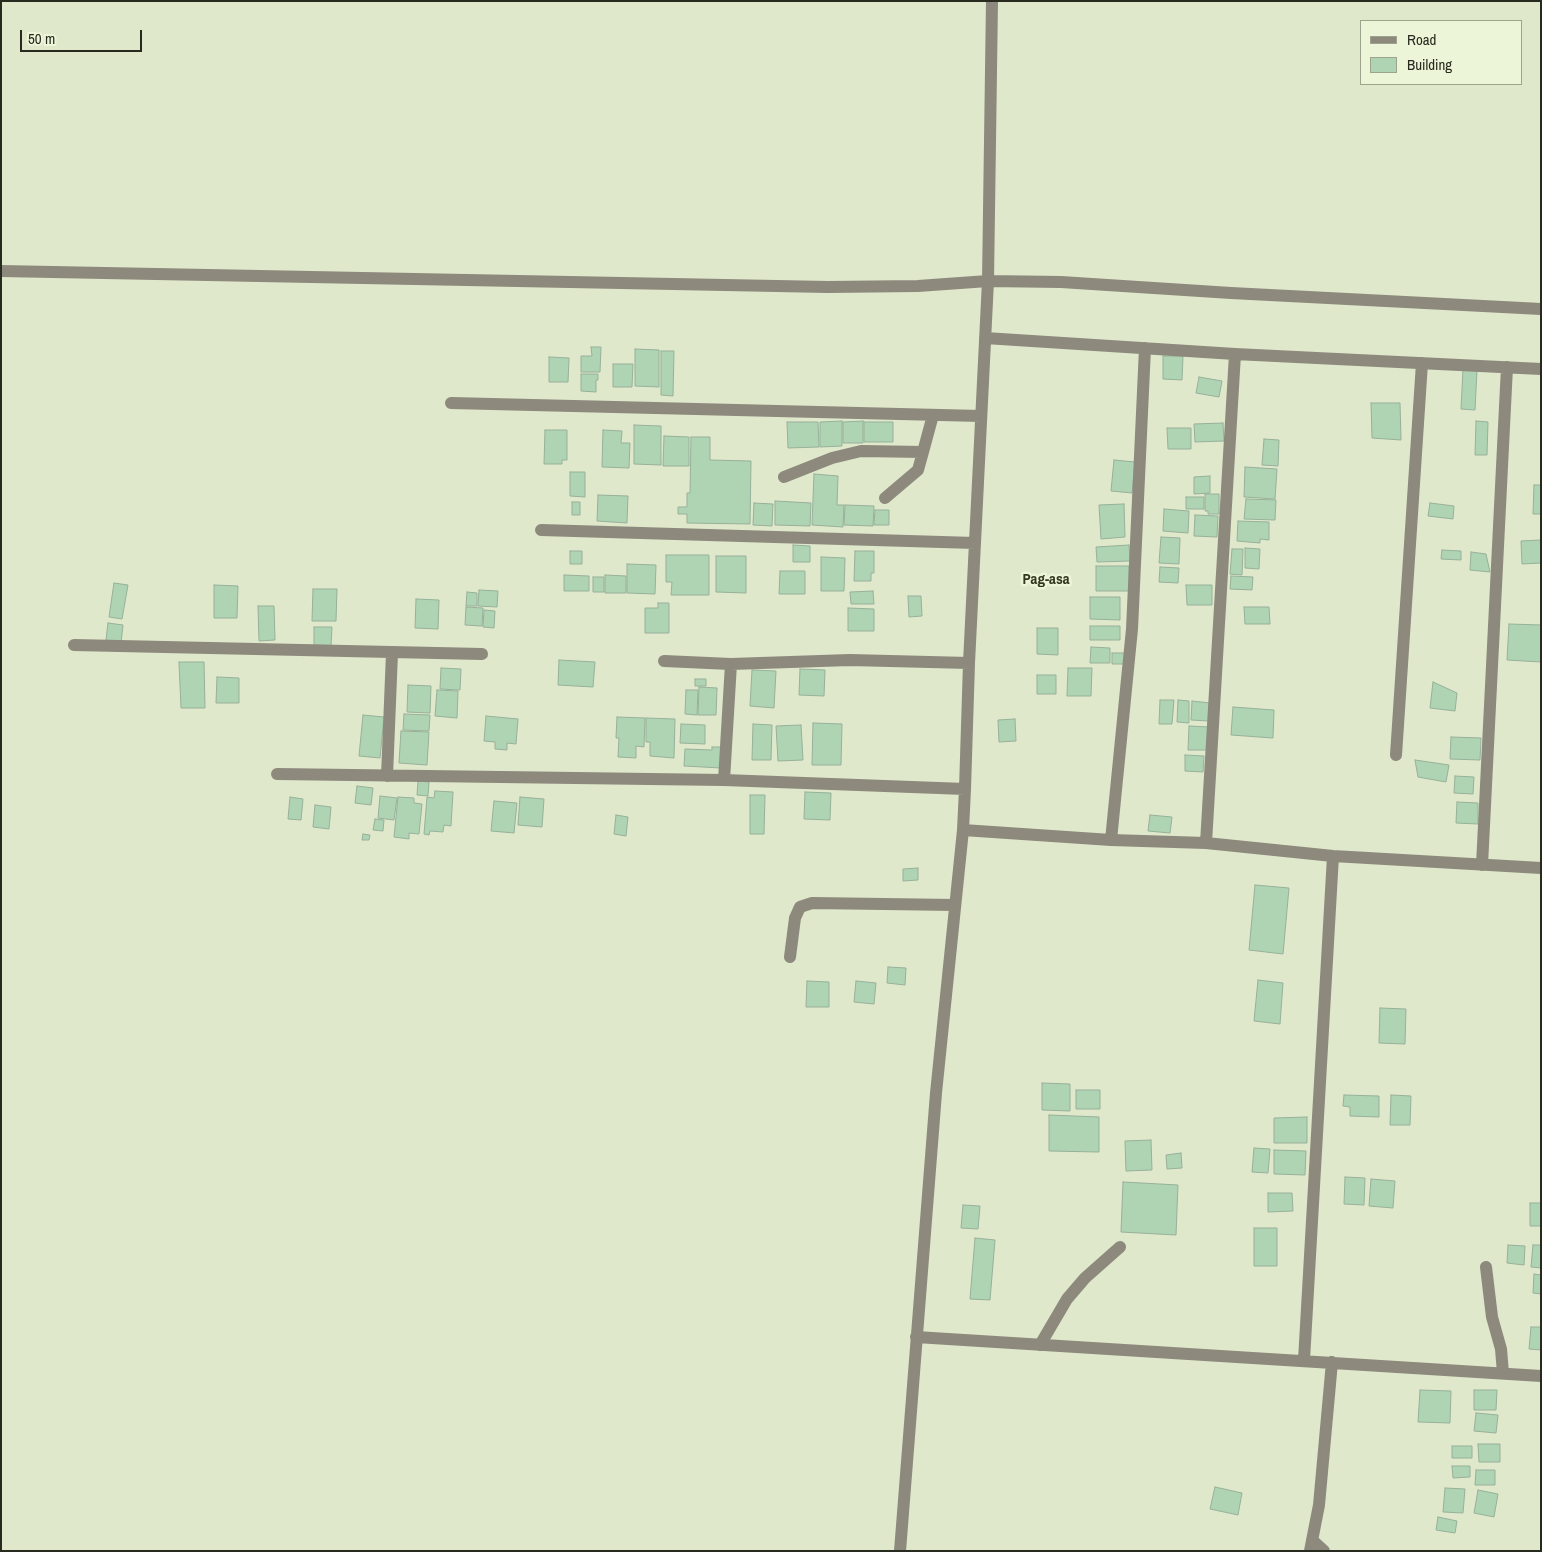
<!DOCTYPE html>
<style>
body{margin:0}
#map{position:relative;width:1542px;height:1552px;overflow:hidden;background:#dfe8ca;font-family:"Archivo Narrow",sans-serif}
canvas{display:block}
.frame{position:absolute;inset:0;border:2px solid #272a1f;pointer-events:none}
.legend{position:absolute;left:1360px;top:20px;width:162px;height:65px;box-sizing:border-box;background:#ecf5d7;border:1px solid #9da48d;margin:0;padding:6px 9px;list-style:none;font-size:15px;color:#272a1f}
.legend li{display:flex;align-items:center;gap:10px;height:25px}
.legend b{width:25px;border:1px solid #9da48d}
.scale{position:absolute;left:20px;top:30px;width:122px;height:22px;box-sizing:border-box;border:2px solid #272a1f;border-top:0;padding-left:6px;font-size:15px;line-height:18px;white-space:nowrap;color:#272a1f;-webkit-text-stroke:4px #ecf5d7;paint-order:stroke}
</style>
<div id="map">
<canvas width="1542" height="1552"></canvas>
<div class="frame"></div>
<ul class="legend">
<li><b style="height:6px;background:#8d897d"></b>Road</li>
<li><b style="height:14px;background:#afd4b4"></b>Building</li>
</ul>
<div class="scale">50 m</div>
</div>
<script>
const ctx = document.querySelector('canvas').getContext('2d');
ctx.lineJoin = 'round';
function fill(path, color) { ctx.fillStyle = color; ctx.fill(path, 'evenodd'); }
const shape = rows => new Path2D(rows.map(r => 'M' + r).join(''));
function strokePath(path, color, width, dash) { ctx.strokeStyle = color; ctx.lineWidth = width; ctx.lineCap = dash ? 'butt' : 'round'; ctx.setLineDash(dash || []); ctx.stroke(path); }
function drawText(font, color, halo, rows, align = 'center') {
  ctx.font = font + ' "Archivo Narrow",sans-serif'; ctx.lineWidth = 5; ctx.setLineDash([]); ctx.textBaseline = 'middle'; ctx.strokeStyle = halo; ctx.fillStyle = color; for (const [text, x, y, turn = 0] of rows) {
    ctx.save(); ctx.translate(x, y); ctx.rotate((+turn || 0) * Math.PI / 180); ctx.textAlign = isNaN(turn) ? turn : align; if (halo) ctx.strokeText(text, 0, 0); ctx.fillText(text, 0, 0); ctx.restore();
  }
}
const building = shape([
 [591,347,601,347,600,372,581,372,581,356,592,356,591,347],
 [635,349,659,350,659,387,635,386,635,349],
 [661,351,674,351,673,396,661,395,661,351],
 [1163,356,1183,356,1182,380,1163,379,1163,356],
 [549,357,569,358,568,382,549,382,549,357],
 [613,364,633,364,632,387,613,387,613,364],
 [1463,369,1477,370,1475,410,1461,409,1463,369],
 [581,374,598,374,598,380,596,380,596,392,581,391,581,374],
 [1199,377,1222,381,1219,397,1196,393,1199,377],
 [1371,403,1400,403,1401,440,1372,438,1371,403],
 [842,421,842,446,820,447,820,422,842,421],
 [863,421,863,443,843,443,843,422,863,421],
 [1476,421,1488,422,1487,455,1475,455,1476,421],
 [787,422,818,422,819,447,788,448,787,422],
 [864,422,893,422,893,442,864,442,864,422],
 [1223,423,1224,441,1195,442,1194,424,1223,423],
 [634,425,661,426,661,465,634,464,634,425],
 [1167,428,1191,428,1191,449,1168,449,1167,428],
 [545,430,567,430,567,460,562,460,562,464,544,464,545,430],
 [603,430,622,431,621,443,630,443,629,468,602,467,603,430],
 [664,436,689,437,689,466,663,466,664,436],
 [691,437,710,437,710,460,751,461,750,524,687,523,687,514,678,514,678,507,687,507,687,493,690,493,691,437],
 [1264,439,1279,440,1278,466,1262,465,1264,439],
 [1114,460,1135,462,1132,493,1111,491,1114,460],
 [1245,467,1277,469,1275,499,1244,497,1245,467],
 [570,472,585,472,585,497,570,496,570,472],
 [814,474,838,476,837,505,844,505,843,527,812,525,814,474],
 [1210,476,1210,493,1194,494,1194,477,1210,476],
 [1534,485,1541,485,1541,514,1533,514,1534,485],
 [1205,494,1219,494,1219,514,1208,514,1208,511,1205,511,1205,494],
 [598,495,628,496,627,523,597,521,598,495],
 [1186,497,1204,497,1204,509,1186,509,1186,497],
 [1246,499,1276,500,1275,520,1244,519,1246,499],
 [775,501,811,503,810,526,775,525,775,501],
 [572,502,580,502,580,515,572,515,572,502],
 [754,503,773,504,772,526,753,525,754,503],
 [1430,503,1454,506,1453,519,1428,516,1430,503],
 [1124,504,1125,537,1101,539,1099,505,1124,504],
 [845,505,874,506,873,526,844,525,845,505],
 [1164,509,1189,511,1188,533,1163,531,1164,509],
 [875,510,889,510,889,525,874,525,875,510],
 [1195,515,1218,516,1217,537,1194,536,1195,515],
 [1238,521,1269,522,1269,540,1260,539,1260,543,1237,541,1238,521],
 [1161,537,1180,538,1179,564,1159,563,1161,537],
 [1541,540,1541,563,1522,564,1521,541,1541,540],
 [793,545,810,546,810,562,793,562,793,545],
 [1129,545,1130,561,1097,562,1096,547,1129,545],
 [1245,548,1260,549,1259,569,1245,568,1245,548],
 [1232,549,1243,549,1242,575,1230,574,1232,549],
 [1442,550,1461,551,1461,560,1441,559,1442,550],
 [570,551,582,551,582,564,570,564,570,551],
 [855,551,874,551,874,573,871,573,871,581,854,581,855,551],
 [1471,552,1486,554,1490,572,1470,570,1471,552],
 [666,555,709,555,709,595,671,595,672,582,666,582,666,555],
 [716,556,746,556,746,593,716,592,716,556],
 [821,557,845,558,844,591,821,591,821,557],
 [627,564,656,565,655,594,627,593,627,564],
 [1096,566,1129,566,1129,591,1096,591,1096,566],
 [1160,567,1179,568,1178,583,1159,582,1160,567],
 [780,571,805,571,805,594,779,594,780,571],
 [564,575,589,576,589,591,564,591,564,575],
 [605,575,626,576,626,593,605,593,605,575],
 [1231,576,1253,577,1252,590,1230,589,1231,576],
 [593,577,604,577,604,592,593,592,593,577],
 [114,583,128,585,122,619,109,617,114,583],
 [214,585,238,586,237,618,214,618,214,585],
 [1186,585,1212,585,1212,605,1187,605,1186,585],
 [313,589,337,589,336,621,312,621,313,589],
 [479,590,498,591,497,607,478,606,479,590],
 [873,591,874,604,851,604,850,592,873,591],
 [467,592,477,593,477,606,466,606,467,592],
 [908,596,921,596,922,616,909,617,908,596],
 [1090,597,1120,597,1120,620,1090,619,1090,597],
 [416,599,439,600,438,629,415,628,416,599],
 [658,603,669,603,669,633,645,633,645,608,658,608,658,603],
 [258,606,274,606,275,640,259,641,258,606],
 [466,607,483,608,482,626,465,625,466,607],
 [1244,607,1269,607,1270,624,1245,624,1244,607],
 [848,608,874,609,874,631,848,631,848,608],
 [484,610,495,611,494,628,483,627,484,610],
 [108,623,123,625,121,643,106,640,108,623],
 [1509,624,1541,625,1541,662,1507,660,1509,624],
 [1090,626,1120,626,1120,640,1090,640,1090,626],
 [314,627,332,627,331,646,314,645,314,627],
 [1037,628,1058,628,1058,655,1037,654,1037,628],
 [1091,647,1110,648,1110,663,1090,663,1091,647],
 [1112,653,1127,653,1127,664,1112,664,1112,653],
 [559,660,595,662,593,687,558,685,559,660],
 [179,662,204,662,205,708,181,708,179,662],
 [441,668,461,669,460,690,440,689,441,668],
 [1068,668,1092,668,1091,696,1067,696,1068,668],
 [800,669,825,670,824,696,799,695,800,669],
 [752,670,776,671,774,708,750,706,752,670],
 [1037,675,1056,675,1056,694,1037,694,1037,675],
 [217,677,239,678,239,703,216,703,217,677],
 [695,679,706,679,706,686,695,686,695,679],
 [1433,682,1457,693,1455,711,1430,708,1433,682],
 [408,685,431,686,430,713,407,712,408,685],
 [699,687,717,688,716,715,698,715,699,687],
 [437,690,458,691,457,718,435,716,437,690],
 [686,690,698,690,697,715,685,714,686,690],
 [1160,700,1174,700,1172,724,1159,724,1160,700],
 [1178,700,1189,701,1189,723,1177,722,1178,700],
 [1192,701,1210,703,1209,721,1191,720,1192,701],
 [1233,707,1274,710,1273,738,1231,735,1233,707],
 [404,714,430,715,429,731,403,730,404,714],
 [363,715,384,717,380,758,359,756,363,715],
 [486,716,518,719,516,744,507,743,507,750,495,749,495,742,484,741,486,716],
 [617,717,645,718,644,747,636,746,636,758,618,757,619,738,616,738,617,717],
 [646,718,675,719,674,758,650,756,650,742,646,742,646,718],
 [1015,719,1016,741,999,742,998,720,1015,719],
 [813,723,842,724,841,765,812,765,813,723],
 [681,724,705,725,705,744,680,743,681,724],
 [753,724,772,725,771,760,752,760,753,724],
 [801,725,803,760,778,761,776,726,801,725],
 [1189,726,1209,727,1208,750,1188,750,1189,726],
 [401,731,429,732,427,765,399,763,401,731],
 [1451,737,1481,738,1480,760,1450,759,1451,737],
 [712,747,722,747,721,768,684,766,685,749,712,750,712,747],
 [1185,755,1204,756,1203,772,1185,771,1185,755],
 [1415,760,1449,765,1446,782,1418,777,1415,760],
 [1455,776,1474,777,1473,794,1454,793,1455,776],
 [418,781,429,782,428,796,417,795,418,781],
 [357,786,373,788,371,805,355,803,357,786],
 [435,791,453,792,451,826,444,825,443,832,430,831,429,835,424,834,427,797,434,798,435,791],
 [805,792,831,793,830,820,804,819,805,792],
 [750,795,765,795,764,834,750,834,750,795],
 [380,796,397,798,394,820,378,818,380,796],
 [290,797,303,799,301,820,288,819,290,797],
 [398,797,414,798,414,803,422,804,419,834,409,833,409,839,394,837,398,797],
 [520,797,544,799,542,827,518,825,520,797],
 [494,801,517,803,514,833,491,831,494,801],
 [1457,802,1478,803,1478,824,1456,823,1457,802],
 [315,805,331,807,329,829,313,827,315,805],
 [616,815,628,817,626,836,614,834,616,815],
 [1150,815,1172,817,1170,833,1148,831,1150,815],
 [375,819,384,820,383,831,373,830,375,819],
 [363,834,370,835,369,840,362,840,363,834],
 [918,868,918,880,903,881,903,869,918,868],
 [1255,885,1289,888,1283,954,1249,950,1255,885],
 [888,967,906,968,905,985,887,983,888,967],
 [1258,980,1283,983,1280,1024,1254,1021,1258,980],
 [807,981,829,982,829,1007,806,1007,807,981],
 [856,981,876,983,874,1004,854,1002,856,981],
 [1380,1008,1406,1009,1405,1044,1379,1043,1380,1008],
 [1042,1083,1070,1084,1070,1111,1042,1110,1042,1083],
 [1076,1090,1100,1090,1100,1109,1076,1109,1076,1090],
 [1344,1095,1379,1096,1379,1117,1350,1116,1350,1107,1343,1106,1344,1095],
 [1391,1095,1411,1096,1410,1125,1390,1125,1391,1095],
 [1049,1115,1099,1117,1099,1152,1049,1151,1049,1115],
 [1307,1117,1307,1143,1274,1143,1274,1118,1307,1117],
 [1151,1140,1152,1170,1126,1171,1125,1141,1151,1140],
 [1254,1148,1270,1149,1268,1173,1252,1172,1254,1148],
 [1274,1150,1306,1151,1305,1175,1274,1174,1274,1150],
 [1181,1153,1182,1168,1167,1169,1166,1155,1181,1153],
 [1345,1177,1365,1178,1364,1205,1344,1204,1345,1177],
 [1371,1179,1395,1181,1393,1208,1369,1206,1371,1179],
 [1123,1182,1178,1185,1176,1235,1121,1232,1123,1182],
 [1268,1193,1292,1193,1293,1211,1268,1212,1268,1193],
 [1530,1203,1541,1203,1541,1226,1530,1226,1530,1203],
 [963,1205,980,1206,978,1229,961,1228,963,1205],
 [1254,1228,1277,1228,1277,1266,1254,1266,1254,1228],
 [975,1238,995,1240,990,1300,970,1299,975,1238],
 [1508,1245,1525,1246,1524,1265,1507,1263,1508,1245],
 [1533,1245,1541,1245,1541,1268,1531,1267,1533,1245],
 [1534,1274,1541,1275,1541,1294,1533,1293,1534,1274],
 [1531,1327,1541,1327,1541,1350,1529,1349,1531,1327],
 [1420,1390,1451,1391,1450,1423,1418,1422,1420,1390],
 [1474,1390,1497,1390,1496,1410,1474,1410,1474,1390],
 [1476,1413,1498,1415,1496,1433,1474,1431,1476,1413],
 [1478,1444,1500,1444,1500,1462,1479,1462,1478,1444],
 [1452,1446,1472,1446,1472,1458,1452,1458,1452,1446],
 [1452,1466,1470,1466,1470,1477,1453,1478,1452,1466],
 [1476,1470,1495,1470,1495,1485,1475,1485,1476,1470],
 [1215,1487,1242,1493,1238,1515,1210,1509,1215,1487],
 [1445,1488,1465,1489,1463,1513,1443,1512,1445,1488],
 [1478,1490,1498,1494,1494,1517,1474,1513,1478,1490],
 [1438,1517,1457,1521,1455,1533,1436,1530,1438,1517]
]);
fill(building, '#afd4b4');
strokePath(building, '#97b09a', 1);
strokePath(shape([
 [1,271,828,287,918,286,988,281,1061,282,1231,293,1541,309],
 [985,338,1235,354,1541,369],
 [451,403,981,416],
 [784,477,832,458,861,451,923,452,933,415],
 [885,498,918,470,923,452],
 [541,530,975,543],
 [74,645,482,654],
 [664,661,731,664,850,660,969,663],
 [1396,755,1422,363],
 [277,774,724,780,965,789],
 [387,776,392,653],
 [724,780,731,664],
 [963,830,1111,840,1206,843,1333,856,1541,868],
 [1111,840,1132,629,1145,348],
 [1206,843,1235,354],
 [1482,865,1507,367],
 [790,957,795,918,800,907,812,903,955,905],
 [1486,1267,1492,1317,1501,1349,1503,1373],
 [916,1337,1541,1376],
 [1040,1345,1067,1299,1085,1278,1120,1247],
 [1304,1360,1333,856],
 [1312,1540,1324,1551],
 [900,1551,936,1093,963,830,965,789,969,663,988,281,992,1],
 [1310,1551,1319,1505,1332,1362]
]), '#8d897d', 12);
drawText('bold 15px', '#333921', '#ecf5d7', [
 ["Pag-asa",1046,580]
]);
</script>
